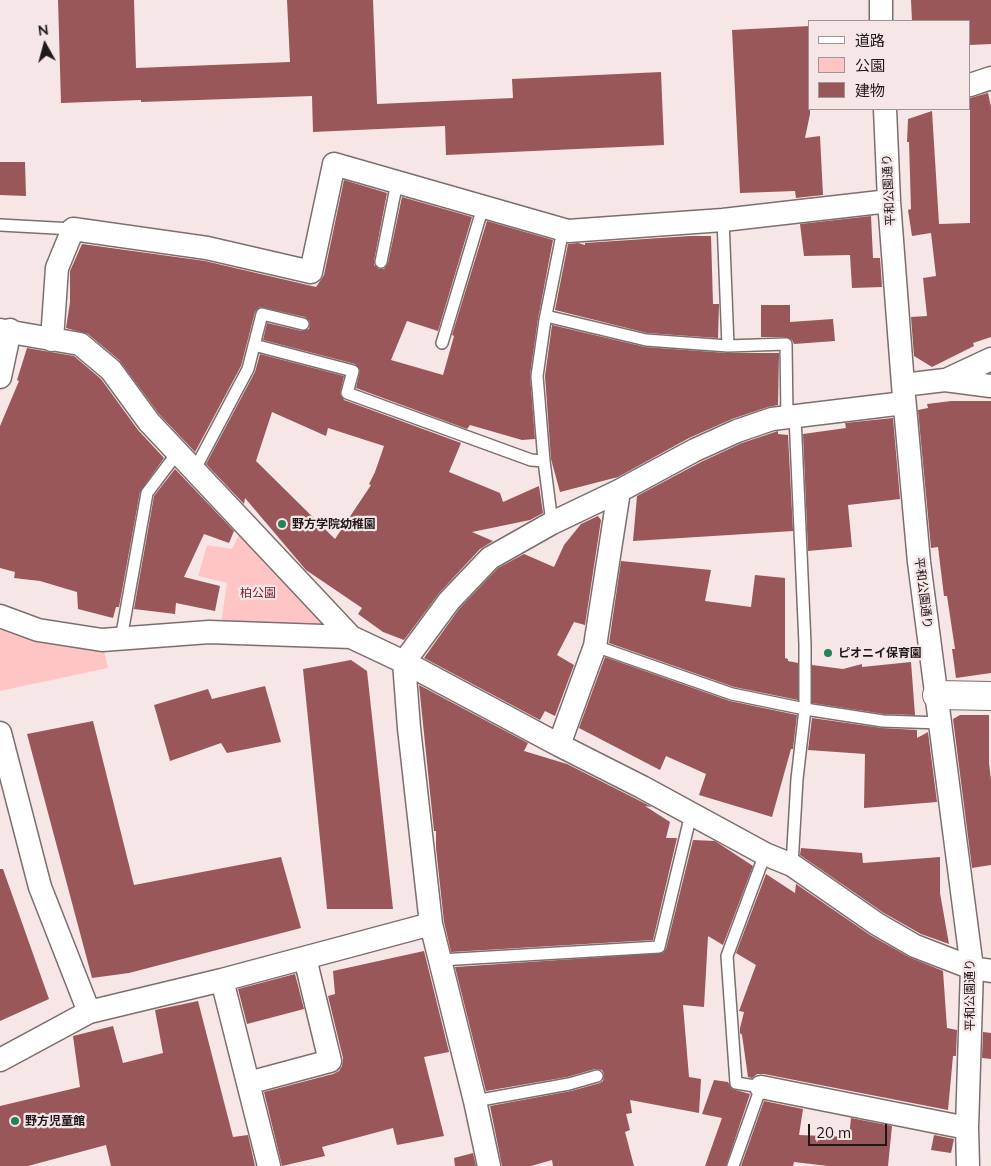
<!DOCTYPE html>
<meta charset="utf-8">
<style>
body{margin:0}
#map{position:relative;width:991px;height:1166px;overflow:hidden;background:#f7e6e6;font-family:Mulish,"Noto Sans JP",sans-serif}
canvas{display:block}
.legend{position:absolute;left:808px;top:20px;width:162px;height:90px;box-sizing:border-box;background:#f7e6e6;border:1px solid #a09494;margin:0;padding:6px 9px;list-style:none;font-size:15px;color:#1e1818}
.legend li{display:flex;align-items:center;gap:10px;height:25px}
.legend b{width:25px;border:1px solid #a09494}
.north{position:absolute;left:20px;top:20px;width:50px;height:50px;-webkit-text-stroke:4px #f7e6e6;paint-order:stroke;rotate:353deg;font-size:14px;font-weight:700;line-height:20px;text-align:center;color:#1e1818}
.north::after{content:'';display:block;margin:auto;width:18px;height:22px;background:#1e1818;clip-path:polygon(50% 0,100% 100%,50% 72%,0 100%)}
.scale{position:absolute;left:808px;top:1124px;width:79px;height:22px;box-sizing:border-box;border:2px solid #1e1818;border-top:0;padding-left:6px;font-size:15px;line-height:18px;white-space:nowrap;color:#1e1818;-webkit-text-stroke:4px #f7e6e6;paint-order:stroke}
</style>
<div id="map">
<canvas width="991" height="1166"></canvas>
<ul class="legend">
<li><b style="height:6px;background:#fff"></b>道路</li>
<li><b style="height:14px;background:#ffc5c5"></b>公園</li>
<li><b style="height:14px;background:#995759"></b>建物</li>
</ul>
<div class="north">N</div>
<div class="scale">20 m</div>
</div>
<script>
const ctx = document.querySelector('canvas').getContext('2d');
ctx.lineJoin = 'round';
function fill(path, color) { ctx.fillStyle = color; ctx.fill(path, 'evenodd'); }
const shape = rows => new Path2D(rows.map(r => 'M' + r).join(''));
function strokePath(path, color, width, dash) { ctx.strokeStyle = color; ctx.lineWidth = width; ctx.lineCap = dash ? 'butt' : 'round'; ctx.setLineDash(dash || []); ctx.stroke(path); }
function drawText(font, color, halo, rows, align = 'center') {
  ctx.font = font + ' Mulish,"Noto Sans JP",sans-serif'; ctx.lineWidth = 4.5; ctx.setLineDash([]); ctx.textBaseline = 'middle'; ctx.strokeStyle = halo; ctx.fillStyle = color; for (const [text, x, y, turn = 0] of rows) {
    ctx.save(); ctx.translate(x, y); ctx.rotate((+turn || 0) * Math.PI / 180); ctx.textAlign = isNaN(turn) ? turn : align; if (halo) ctx.strokeText(text, 0, 0); ctx.fillText(text, 0, 0); ctx.restore();
  }
}
fill(shape([
 [241,530,328,620,324,628,221,623,227,583,198,576,207,545,232,549],
 [5,627,35,641,104,651,108,668,0,691,0,631]
]), '#ffc5c5');
fill(shape([
 [58,0,134,0,136,68,290,62,287,0,373,0,377,104,513,98,512,79,661,72,664,145,446,155,445,126,313,132,312,96,141,102,141,100,61,103],
 [911,0,991,0,991,44,970,45,970,21,912,21],
 [810,26,810,114,805,138,820,136,823,195,796,198,795,191,740,193,732,30],
 [988,93,991,107,991,337,973,343,974,346,932,367,914,356,911,317,927,316,923,278,936,276,931,233,912,236,908,210,911,209,909,142,907,142,908,119,932,111,939,224,970,223,970,98],
 [0,162,25,162,26,196,0,195],
 [344,180,387,193,374,261,374,265,379,269,384,269,388,263,402,197,472,217,438,331,407,321,391,360,443,375,454,336,452,335,487,221,553,240,538,319,530,375,535,439,522,440,470,425,467,429,356,388,360,370,355,364,263,340,267,323,302,331,309,329,310,322,305,317,260,307,255,312,241,366,195,452,159,414,119,360,88,334,66,328,70,302,70,271,82,244,205,261,316,287,324,275],
 [871,216,873,258,880,258,882,287,852,288,850,255,804,256,800,224],
 [690,236,711,236,713,304,719,304,718,338,647,333,555,310,568,244,578,243,585,245,585,243],
 [761,305,790,305,790,322,833,319,835,341,794,344,792,340,786,337,761,337],
 [552,325,645,347,727,353,779,353,778,405,768,407,732,419,689,438,618,477,560,492,551,459,545,376],
 [27,348,74,356,101,379,138,430,164,458,140,492,119,607,116,607,113,618,78,609,77,592,40,581,14,578,15,572,0,568,0,426,19,381,17,380],
 [260,354,344,376,340,394,344,400,461,443,449,472,500,493,503,502,539,486,543,513,530,520,472,532,493,541,480,549,440,592,404,640,383,632,358,614,362,608,306,570,245,498,244,504,206,464,255,372],
 [272,412,326,436,328,428,384,446,375,472,369,484,371,485,335,539,256,461],
 [951,401,991,401,991,673,956,678,952,649,955,649,947,596,944,596,938,547,931,548,918,410,928,408,927,404],
 [893,418,900,499,848,505,852,547,808,551,803,434,846,428,845,423],
 [778,431,778,434,788,435,793,531,633,541,637,496,701,462,742,443],
 [175,469,234,531,229,543,204,534,184,577,220,586,215,611,176,603,175,614,134,609,154,496],
 [598,516,601,520,585,625,574,622,557,655,574,665,555,716,545,711,540,720,424,658,459,609,498,568,524,554,554,567,564,545,581,524],
 [621,561,711,570,705,601,751,607,755,575,785,578,785,658,788,659,788,661,798,663,798,700,734,687,609,643],
 [605,657,730,701,797,715,793,749,791,749,772,817,699,795,706,774,666,756,660,770,579,728],
 [351,660,367,671,393,909,327,909,303,669],
 [911,662,915,715,884,714,812,703,812,665,843,669,862,664,862,667],
 [419,685,528,743,524,751,567,764,652,807,645,806,670,822,666,838,677,838,653,940,451,952,444,922,436,848,436,831,434,831],
 [265,686,281,742,227,753,221,743,170,761,154,705,208,689,212,699],
 [960,715,989,715,989,763,991,780,991,865,972,868,953,719],
 [812,718,882,728,917,730,917,738,928,732,937,802,864,808,865,754,808,750],
 [93,721,134,885,281,857,301,928,129,973,92,978,27,734],
 [693,840,715,841,753,866,723,945,708,936,704,1007,683,1005,689,1077,701,1079,699,1113,630,1100,632,1113,626,1114,630,1130,625,1132,634,1166,553,1166,552,1160,531,1166,502,1166,490,1106,571,1091,600,1083,603,1081,604,1074,602,1070,595,1069,567,1077,486,1091,455,967,663,953,666,949],
 [801,848,862,853,863,863,940,857,940,893,949,944,921,934,884,913,800,855],
 [0,869,3,869,49,999,0,1021],
 [766,874,795,893,796,884,870,935,909,957,943,971,947,1028,957,1030,956,1056,953,1056,948,1110,764,1074,757,1074,752,1078,748,1077,742,1035,740,1033,740,1028,744,1012,739,1011,756,965,736,953],
 [424,951,449,1052,424,1057,444,1136,397,1145,393,1128,322,1147,325,1156,282,1166,264,1092,333,1074,339,1071,342,1066,343,1058,328,996,335,994,333,971],
 [295,974,304,1009,247,1024,238,989],
 [198,1001,233,1137,248,1135,255,1166,111,1166,106,1145,28,1166,0,1166,0,1106,80,1087,73,1036,113,1026,123,1063,163,1053,155,1010],
 [983,1032,991,1033,991,1059,982,1058],
 [714,1080,728,1082,732,1089,750,1094,726,1166,705,1166,722,1118,702,1114],
 [764,1101,803,1109,799,1135,849,1137,851,1118,892,1126,888,1166,828,1166,794,1162,793,1166,741,1166],
 [934,1135,954,1139,951,1153,931,1150],
 [473,1153,476,1166,455,1166,454,1158]
]), '#995759');
const service = shape([
 [723,220,728,346,786,344,787,417],
 [0,225,73,229],
 [381,262,397,182],
 [546,316,646,340,728,346],
 [442,343,483,207],
 [254,345,353,371,347,393,531,460,544,461],
 [195,469,248,369,262,314,303,324],
 [552,523,544,461,537,376,545,320,563,230],
 [121,639,147,493,178,452],
 [595,646,732,694,805,709,883,721,940,723],
 [792,865,797,779,805,709,805,644,795,416],
 [440,960,659,947,691,814],
 [475,1101,569,1084,597,1076],
 [733,1166,761,1087,736,1083,727,956,765,854]
]);
const minor = shape([
 [881,0,881,21],
 [970,85,991,78],
 [885,109,889,201,903,385,919,562,972,968,967,1128,968,1166],
 [0,330,80,344,111,370,149,422,351,637,404,662,559,745,642,787,765,854,792,865,877,924,915,946,972,968,991,971],
 [52,340,57,268,73,229,207,248,311,272,334,164,568,231,723,220,889,201],
 [0,377,10,330],
 [946,380,991,359],
 [903,385,945,380,991,386],
 [0,616,38,630,102,640,209,632,351,637],
 [0,733,40,887,89,1012],
 [559,745,595,646,619,491],
 [222,980,269,1166],
 [0,1060,89,1012,222,980,431,924],
 [248,1083,330,1061,305,958],
 [761,1087,967,1128],
 [489,1166,475,1101,431,924,409,728,404,662,449,601,490,558,552,523,619,491,695,450,737,431,772,419,904,403]
]);
const tertiary = shape([
 [937,695,991,696]
]);
strokePath(service, '#7d6e6e', 14);
strokePath(minor, '#7d6e6e', 25);
strokePath(tertiary, '#7d6e6e', 30);
strokePath(service, '#fff', 11);
strokePath(minor, '#fff', 22);
strokePath(tertiary, '#fff', 28);
for (const [x, y, r, color] of [
 [282,524,5,"#268157"],
 [828,653,5,"#268157"],
 [15,1121,5,"#268157"]
]) { const dot = new Path2D(); dot.arc(x, y, r, 0, 2 * Math.PI); ctx.fillStyle = color; ctx.fill(dot); strokePath(dot, '#f7e6e6', 2); }
drawText('12px', '#1e1818', '#f7e6e6', [
 ["平和公園通り",889,190,-93],
 ["平和公園通り",923,593,83],
 ["平和公園通り",970,995,-90]
]);
drawText('bold 12px', '#1e1818', '#f7e6e6', [
 ["野方学院幼稚園",292,524],
 ["ピオニイ保育園",838,653],
 ["野方児童館",25,1121]
], 'left');
drawText('12px', '#76212b', '#f7e6e6', [
 ["柏公園",258,593]
]);
</script>
